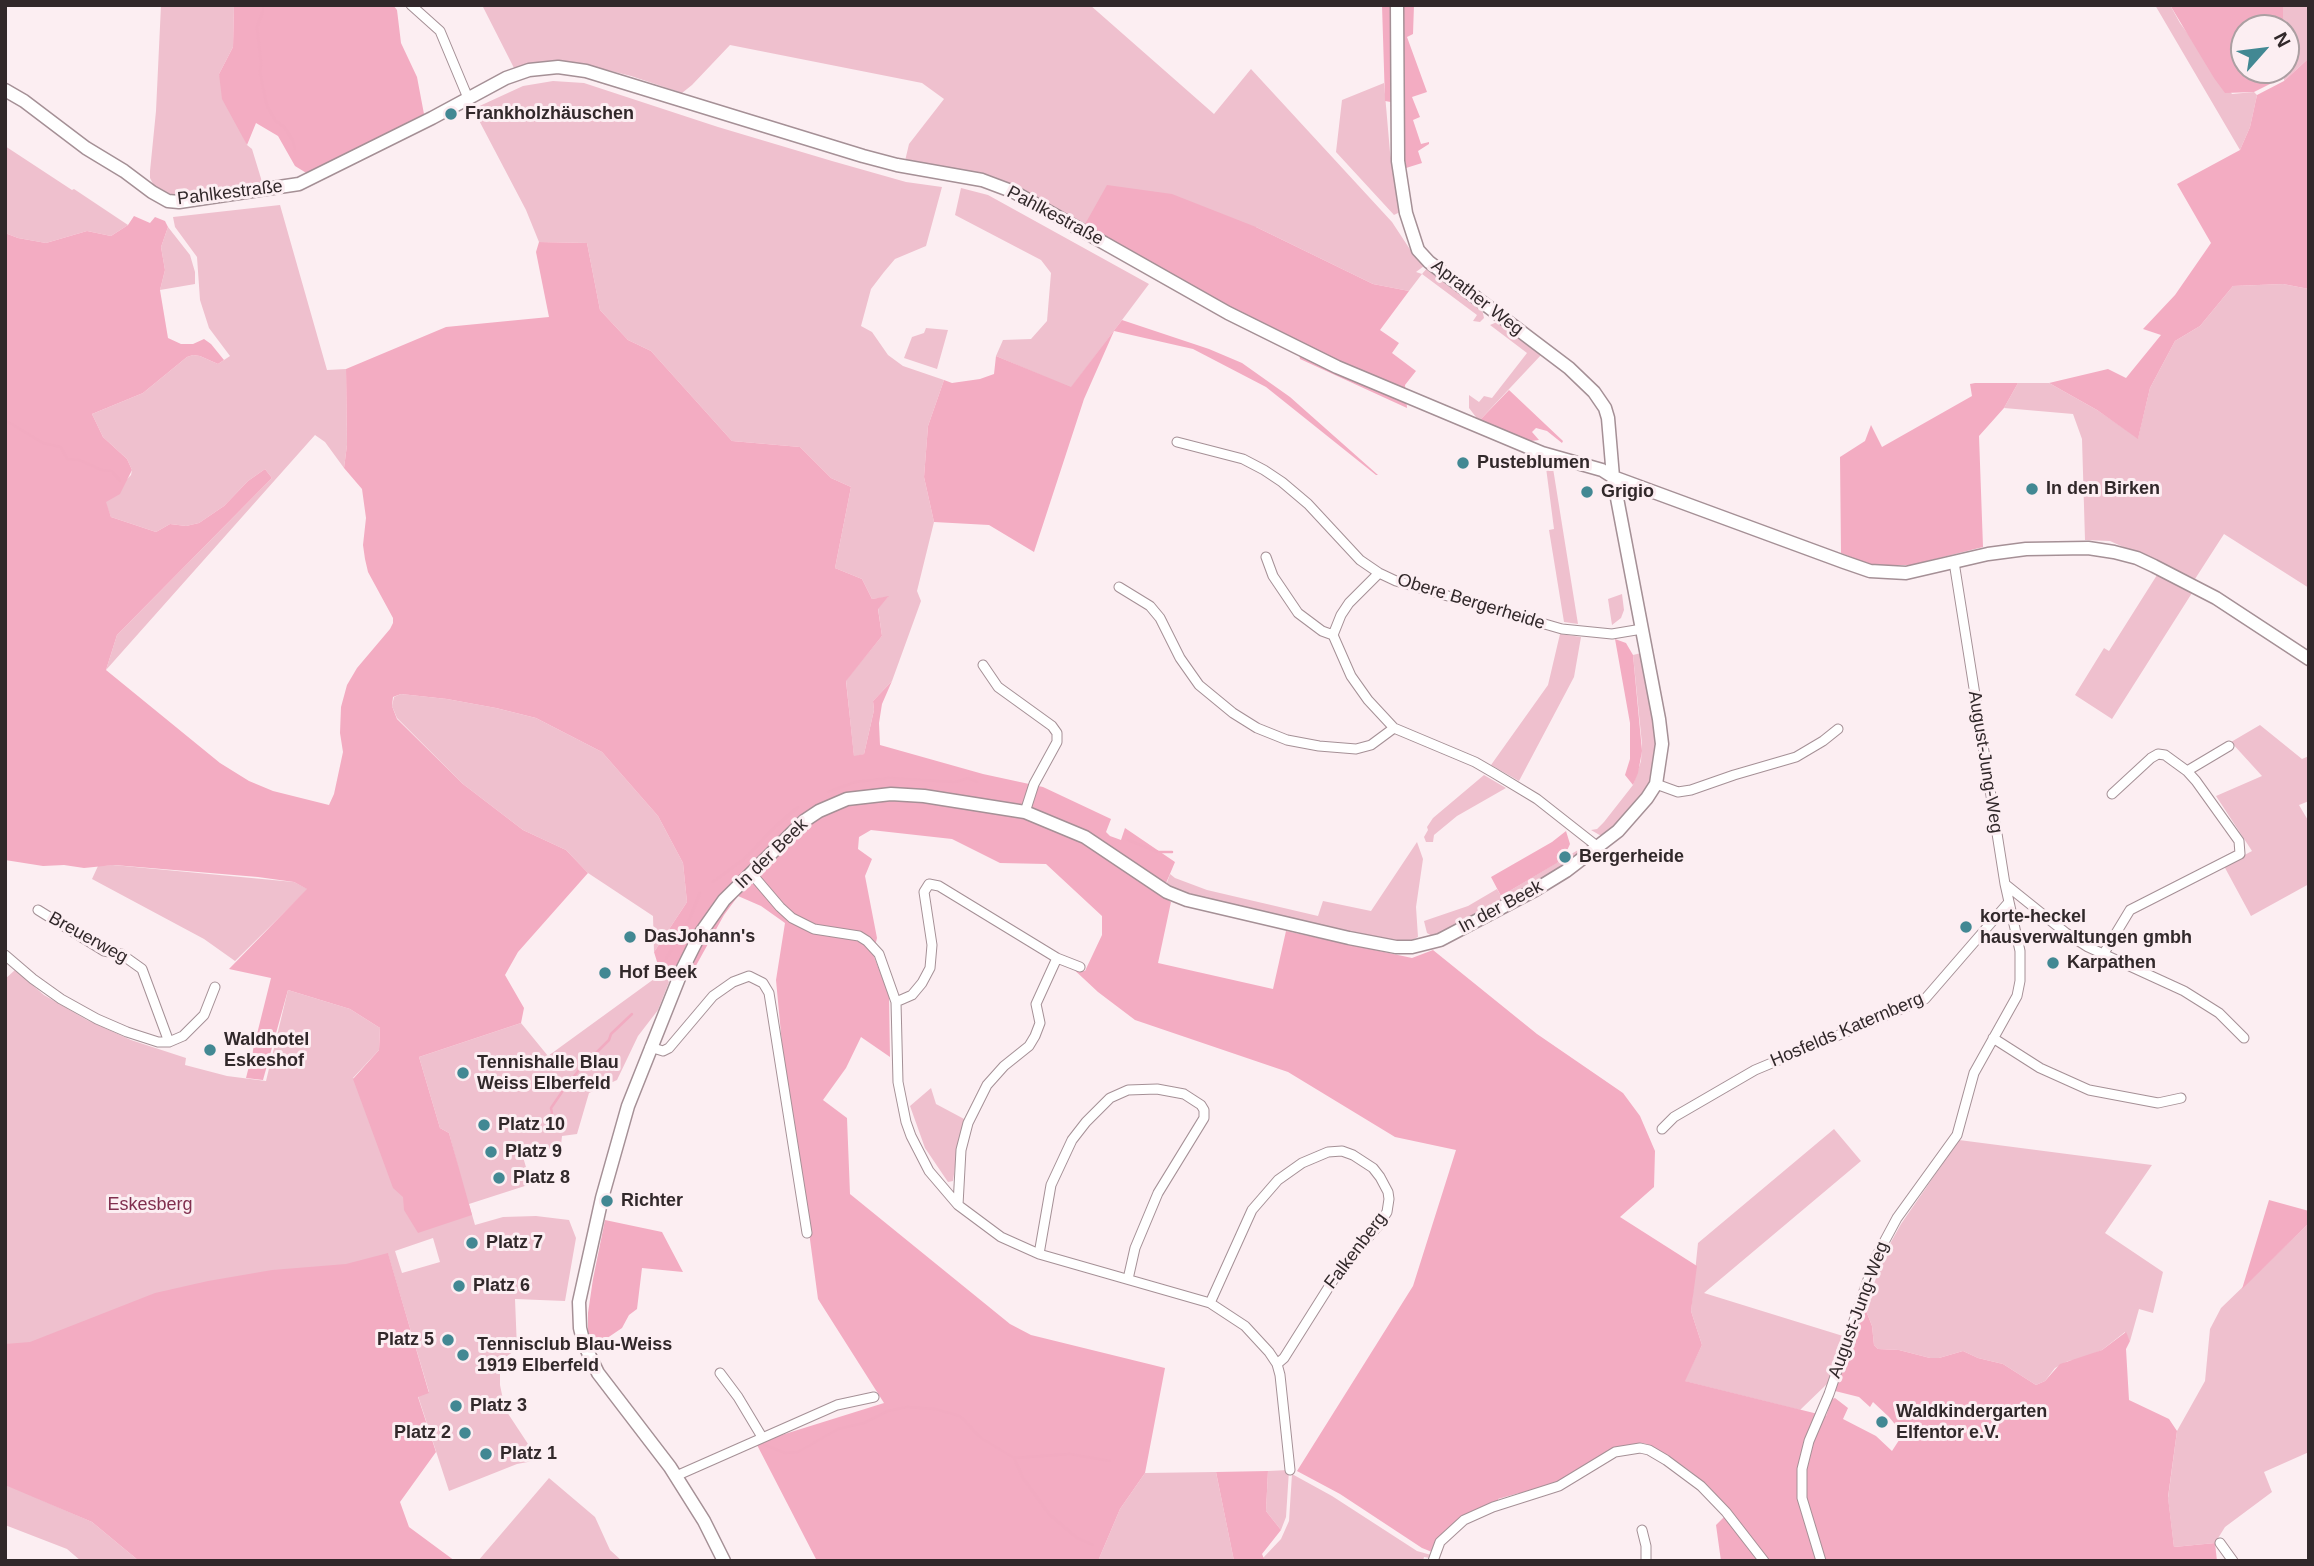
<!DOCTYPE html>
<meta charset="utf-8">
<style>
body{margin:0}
#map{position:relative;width:2314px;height:1566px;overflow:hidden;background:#fceef2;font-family:Helvetica,sans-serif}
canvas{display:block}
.frame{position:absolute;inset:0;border:7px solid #31282a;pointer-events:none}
.north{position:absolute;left:2230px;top:14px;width:70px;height:70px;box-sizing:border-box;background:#fceef2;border:2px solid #ab9fa2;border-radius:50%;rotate:62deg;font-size:19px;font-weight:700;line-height:28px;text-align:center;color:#31282a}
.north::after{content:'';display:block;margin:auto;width:24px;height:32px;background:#428893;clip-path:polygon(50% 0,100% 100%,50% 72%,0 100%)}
</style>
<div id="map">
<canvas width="2314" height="1566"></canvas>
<div class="frame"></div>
<div class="north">N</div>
</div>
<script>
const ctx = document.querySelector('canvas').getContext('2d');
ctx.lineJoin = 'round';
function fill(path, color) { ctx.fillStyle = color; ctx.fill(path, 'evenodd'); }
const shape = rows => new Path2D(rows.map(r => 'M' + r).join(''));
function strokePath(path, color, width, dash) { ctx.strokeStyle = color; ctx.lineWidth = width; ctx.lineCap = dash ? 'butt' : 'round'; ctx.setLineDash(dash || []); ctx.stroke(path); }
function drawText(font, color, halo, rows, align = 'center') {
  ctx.font = font + ' Helvetica,sans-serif'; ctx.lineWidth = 6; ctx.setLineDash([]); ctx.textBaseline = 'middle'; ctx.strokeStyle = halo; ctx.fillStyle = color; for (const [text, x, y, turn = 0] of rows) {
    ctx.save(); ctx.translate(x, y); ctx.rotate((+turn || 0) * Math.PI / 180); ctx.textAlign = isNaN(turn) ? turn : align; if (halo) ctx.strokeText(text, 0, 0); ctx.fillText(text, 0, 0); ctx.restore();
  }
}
fill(shape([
 [161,5,234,5,233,47,219,74,247,145,252,149,263,185,181,195,163,193,154,186,150,178,150,171,156,111],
 [482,5,1090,5,1214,114,1251,69,1392,222,1415,257,1424,266,1416,272,1422,274,1428,267,1482,309,1484,318,1480,322,1473,321,1477,315,1422,274,1409,291,1373,284,1256,227,1084,226,1020,188,994,177,905,161,909,144,944,99,922,83,730,45,692,85,682,93,631,76,579,63,557,62,514,68],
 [2155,5,2170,5,2180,23,2232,94,2254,92,2257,95,2250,127,2240,150],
 [2283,5,2309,5,2309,58,2284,81,2286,28,2283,28],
 [553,81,584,83,718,127,832,161,906,182,942,187,926,246,895,259,884,272,871,289,861,326,872,332,888,355,903,366,944,380,928,426,924,477,934,522,917,591,921,601,892,681,873,701,874,710,864,754,854,757,846,680,882,636,878,608,888,597,872,599,862,579,835,568,851,487,831,478,800,447,732,441,651,351,628,340,600,310,587,243,539,242,526,210,473,109,523,86],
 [1384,83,1390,152,1400,212,1394,215,1336,152,1342,100],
 [5,146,72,190,74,189,128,225,111,236,87,231,46,243,18,238,5,233],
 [961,188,988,195,1149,284,1071,388,996,356,1003,340,1031,339,1047,321,1051,273,1041,260,955,215],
 [280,205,327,370,346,369,347,445,344,468,325,442,315,435,106,670,117,635,272,478,265,469,248,481,224,506,199,523,186,526,170,524,156,532,111,517,105,502,131,475,132,470,127,459,103,437,92,414,143,393,187,357,193,355,200,356,218,364,230,356,209,328,200,300,197,257,175,227,173,217],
 [168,227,190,255,195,272,195,284,160,290,165,270,161,247],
 [2283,284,2309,289,2309,588,2224,534,2195,579,2110,541,2085,540,2082,439,2073,414,2004,408,2018,383,2049,383,2097,410,2138,438,2150,388,2175,341,2200,326,2233,286],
 [1497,322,1542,354,1479,421,1469,408,1469,395,1479,402,1484,396,1492,398,1527,353,1490,325],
 [926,328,948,330,937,369,904,358,912,337,924,333],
 [1545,460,1552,462,1578,624,1564,622,1549,530,1554,529],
 [2157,575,2192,593,2112,719,2075,695,2104,648,2109,651],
 [1622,594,1624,610,1621,618,1612,625,1608,599],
 [1560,634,1581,637,1574,677,1519,781,1491,765,1548,685],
 [1641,653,1657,738,1654,770,1650,783,1632,810,1603,837,1591,830,1597,829,1604,822,1633,785,1641,761,1642,744,1633,655],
 [401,694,447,699,496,708,536,718,602,752,658,816,683,863,687,902,654,952,653,916,588,873,566,850,523,830,463,784,397,718,392,706,394,697],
 [2260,725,2302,759,2309,756,2309,801,2299,805,2309,822,2309,884,2251,916,2224,866,2252,851,2216,796,2262,776,2231,742],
 [1484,775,1506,788,1457,816,1434,835,1433,842,1426,842,1424,837,1428,830,1427,827,1433,818],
 [1417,842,1423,859,1416,907,1418,937,1410,941,1391,941,1192,897,1165,888,1170,874,1175,878,1207,890,1318,916,1323,901,1371,911],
 [1578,850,1578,857,1541,881,1444,933,1432,936,1427,933,1424,921,1468,906,1497,889,1501,896],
 [113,865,294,882,308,889,235,961,204,939,92,879,98,866],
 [15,970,44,995,87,1020,131,1040,186,1058,185,1065,227,1076,266,1081,288,990,350,1009,380,1028,379,1050,353,1078,439,1142,467,1202,449,1133,440,1128,419,1057,521,1023,548,1056,654,979,667,979,669,982,658,1010,638,1036,617,1080,589,1093,577,1134,562,1136,561,1145,523,1157,531,1184,469,1204,475,1225,503,1217,536,1216,569,1220,576,1238,565,1301,515,1299,517,1349,500,1361,500,1385,505,1409,530,1447,533,1461,517,1464,449,1491,418,1396,429,1392,388,1254,5,1470,5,979],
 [433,1238,440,1262,402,1273,395,1251],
 [931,1088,936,1104,966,1120,957,1154,953,1181,948,1182,925,1148,910,1106],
 [1834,1129,1861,1161,1704,1293,1843,1336,1828,1383,1800,1410,1684,1381,1702,1345,1691,1311,1698,1243],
 [1959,1140,2152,1165,2105,1233,2163,1272,2153,1313,2139,1309,2130,1341,2125,1332,2102,1350,2081,1359,2068,1361,2055,1368,2045,1381,2036,1385,2003,1364,1978,1358,1963,1351,1939,1358,1930,1358,1899,1350,1878,1349,1874,1345,1872,1326,1865,1308,1886,1251,1901,1224],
 [2309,1223,2309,1452,2264,1472,2272,1492,2225,1527,2215,1543,2174,1547,2168,1498,2177,1431,2205,1381,2210,1329,2221,1308],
 [1289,1470,1286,1517,1281,1530,1266,1511,1268,1471],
 [1216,1472,1234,1561,1098,1561,1120,1509,1145,1473],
 [1292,1474,1332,1496,1417,1551,1431,1555,1430,1558,1424,1557,1423,1561,1265,1561,1263,1558,1281,1539,1289,1521],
 [549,1478,595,1517,610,1550,622,1561,478,1561],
 [5,1484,92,1522,139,1561,81,1561,67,1549,5,1525]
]), '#efc0ce');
fill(shape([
 [234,5,393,5,397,10,401,43,417,77,424,114,308,174,295,166,278,136,256,123,247,145,222,99,219,74,233,47],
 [1382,5,1414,5,1413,34,1407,37,1427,92,1412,97,1420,117,1413,120,1421,144,1429,142,1429,144,1418,151,1422,163,1406,168,1402,139,1402,104,1385,101],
 [2170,5,2283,5,2283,28,2244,28,2244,70,2284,70,2284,77,2254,92,2225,93,2214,78],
 [2309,58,2309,289,2283,284,2233,286,2200,326,2175,341,2150,388,2138,439,2097,410,2049,383,2108,369,2126,378,2161,335,2143,329,2175,295,2211,243,2177,184,2240,150,2250,127,2257,95,2284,81],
 [1107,185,1172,194,1256,227,1373,284,1409,291,1380,330,1399,343,1392,353,1416,371,1405,385,1407,408,1300,359,1296,340,1236,313,1084,226],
 [134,216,150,223,155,217,165,221,168,227,161,247,165,270,160,290,168,338,181,344,193,344,204,339,211,344,224,360,218,364,200,356,193,355,187,357,143,393,92,414,103,437,127,459,132,470,120,494,106,502,111,517,156,532,170,524,186,526,199,523,224,506,248,481,265,469,272,478,117,635,106,670,220,763,249,781,273,791,329,805,334,794,343,752,340,733,341,707,347,685,357,668,390,629,393,623,393,618,368,572,365,559,363,545,366,518,362,489,344,468,347,445,346,369,446,327,549,317,536,252,539,242,587,243,600,310,628,340,651,351,732,441,800,447,831,478,851,487,835,568,862,579,872,599,889,596,878,609,882,636,846,681,854,756,864,754,874,710,873,701,892,681,882,704,879,723,880,745,983,774,1043,787,1111,819,1106,832,1110,836,1121,840,1125,828,1175,862,1161,895,1171,902,1158,963,1273,989,1286,931,1412,958,1433,950,1537,1034,1623,1093,1640,1116,1655,1151,1654,1187,1620,1217,1697,1266,1691,1311,1702,1345,1685,1381,1826,1416,1832,1399,1835,1398,1848,1408,1843,1419,1876,1436,1892,1451,1903,1434,1889,1417,1873,1402,1870,1407,1859,1397,1835,1391,1865,1308,1872,1326,1874,1345,1878,1349,1899,1350,1930,1358,1939,1358,1963,1351,1978,1358,2003,1364,2036,1385,2045,1381,2060,1364,2102,1350,2126,1332,2130,1341,2126,1349,2129,1400,2169,1419,2177,1431,2168,1497,2174,1547,2215,1543,2217,1561,1721,1561,1716,1525,1730,1511,1709,1487,1690,1471,1673,1459,1647,1444,1641,1443,1621,1447,1604,1453,1566,1478,1531,1493,1519,1493,1498,1499,1498,1503,1486,1507,1432,1552,1422,1548,1340,1494,1297,1471,1413,1286,1456,1150,1395,1137,1288,1072,1135,1020,1098,992,1069,965,1085,971,1102,935,1102,916,1046,864,1000,863,952,839,871,830,859,837,858,849,872,859,865,876,877,938,873,954,889,995,890,1057,861,1037,846,1068,823,1100,847,1118,850,1194,1010,1324,1031,1335,1165,1368,1145,1473,1120,1509,1098,1561,817,1561,756,1443,884,1403,818,1299,802,1180,787,1098,776,980,785,923,761,906,738,896,724,915,693,971,681,974,664,970,658,965,654,952,687,902,683,863,658,816,602,752,536,718,496,708,447,699,401,694,393,697,392,706,397,719,463,784,523,830,566,850,588,873,518,952,505,975,524,1008,521,1023,419,1057,440,1128,449,1133,472,1215,418,1233,404,1210,403,1197,393,1188,353,1079,379,1050,380,1028,350,1009,288,990,263,1080,246,1078,271,978,229,969,307,889,294,882,258,877,114,865,84,868,64,865,43,866,5,860,5,233,18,238,46,243,87,231,111,236,128,225],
 [1122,320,1209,349,1242,363,1290,397,1378,475,1376,475,1266,387,1193,349,1114,331,1084,399,1034,552,989,525,934,522,924,477,928,426,944,380,952,383,980,379,994,374,996,356,1071,387],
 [1975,383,2018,383,2004,408,1979,436,1983,547,1911,565,1871,565,1841,553,1840,457,1865,441,1871,425,1882,447,1972,396,1970,384],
 [1509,390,1563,441,1562,443,1547,431,1536,428,1532,432,1539,440,1531,441,1479,421],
 [1615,639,1626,643,1633,655,1642,751,1638,773,1633,785,1625,775,1630,759,1630,723],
 [1566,831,1570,844,1565,855,1557,863,1501,896,1491,877,1552,842],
 [2269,1200,2309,1211,2309,1223,2242,1289],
 [605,1220,662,1232,683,1272,642,1268,637,1309,629,1315,622,1328,594,1347,588,1332,588,1313,593,1279],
 [388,1253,429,1393,418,1397,436,1452,400,1502,409,1527,455,1561,139,1561,92,1522,5,1485,5,1344,30,1342,155,1293,208,1281,272,1270,346,1264],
 [1268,1471,1266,1511,1281,1530,1262,1554,1265,1561,1234,1561,1216,1472]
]), '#f3acc2');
strokePath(shape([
 [263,5,263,11,257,27,261,63,260,73,267,106,275,120,285,128,293,141,295,149],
 [5,420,43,443,61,447,67,459,79,460,102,470,112,471,120,481],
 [828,792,855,782,889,778,956,782,968,778,977,782],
 [1128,840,1158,852,1172,852],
 [713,882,744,859,775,827,798,807],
 [666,959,690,918,700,893],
 [554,1125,551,1108,564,1089,579,1070,609,1040,611,1034,632,1014],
 [763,1444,785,1453,798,1452,838,1429,864,1423,888,1411,907,1407,935,1409,960,1416,981,1438,1014,1458,1023,1478,1049,1514,1077,1538,1093,1545],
 [1014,1458,1070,1454,1110,1461]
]), '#f2abc1', 2.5);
const street = shape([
 [411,5,440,31,468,98],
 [1177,442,1243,459,1264,470,1282,482,1308,504,1360,560,1379,573,1396,581,1562,629,1612,634,1642,629],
 [1266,557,1273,576,1298,613,1322,631,1333,635],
 [1379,573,1349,603,1341,615,1333,635,1351,676,1368,700,1394,728,1475,762,1494,773,1537,799,1598,847],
 [1119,587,1150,606,1160,618,1180,658,1199,685,1233,713,1257,728,1287,740,1319,746,1356,749,1371,745,1394,728],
 [983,665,998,687,1052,726,1057,733,1057,742,1034,784,1025,812],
 [2187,771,2229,746],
 [1656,784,1678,792,1691,790,1734,775,1796,757,1823,741,1838,729],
 [751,873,780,907,792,918,814,929,859,936,867,941,879,954,896,1002,898,1082,906,1122,911,1136,929,1171,958,1205,1001,1237,1039,1254,1210,1303,1245,1326,1269,1352,1277,1364,1280,1375,1290,1470],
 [2005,884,2066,933,2088,947,2184,991,2219,1013,2244,1038],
 [38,910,104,951,121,954,142,969,169,1042],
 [2104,953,2130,910,2240,854,2239,841,2196,781,2187,771,2165,755,2158,754,2151,758,2112,794],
 [5,955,33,979,61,999,97,1019,127,1032,158,1042,169,1042,183,1036,204,1015,215,987],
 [896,1002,912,995,922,983,930,968,932,945,924,892,929,884,939,886,1057,958,1080,967],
 [1993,1038,2040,1068,2089,1090,2158,1103,2181,1098],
 [650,1047,663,1051,669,1048,713,996,733,982,749,976,763,983,769,993,807,1233],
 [1662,1129,1674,1117,1755,1070,1925,999,2009,902],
 [958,1205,961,1150,968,1123,987,1085,1004,1066,1029,1046,1035,1036,1040,1023,1036,1004,1057,958],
 [1039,1254,1051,1185,1072,1140,1086,1122,1110,1098,1128,1090,1157,1089,1184,1094,1201,1105,1204,1110,1204,1118,1158,1193,1135,1248,1128,1279],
 [1210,1303,1252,1210,1278,1180,1302,1163,1328,1152,1342,1151,1353,1155,1373,1168,1380,1177,1388,1192,1389,1199,1387,1212,1378,1226,1337,1274,1284,1358,1277,1364],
 [720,1373,738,1397,762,1437],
 [676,1476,837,1405,874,1397],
 [1642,1530,1646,1546,1646,1561],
 [2220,1543,2233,1561],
 [1433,1561,1440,1542,1464,1520,1493,1507,1559,1486,1615,1452,1640,1448,1649,1450,1666,1460,1701,1486,1726,1512,1764,1561],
 [1821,1561,1802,1498,1802,1469,1809,1441,1829,1394,1875,1259,1897,1218,1957,1135,1974,1073,2017,996,2020,981,2020,951,2005,884,1954,562]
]);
const secondary = shape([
 [5,90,24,101,86,148,124,171,152,192,168,201,179,202,299,184,432,118,506,78,529,70,558,67,586,71,863,156,897,165,982,180,1014,192,1228,313,1337,367,1542,453,1602,470,1613,477,1844,562,1870,571,1906,573,1988,554,2026,549,2088,548,2114,552,2137,558,2154,566,2216,598,2309,659],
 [724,1561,704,1521,670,1467,598,1373,584,1344,580,1328,579,1302,602,1198,628,1106,683,968,700,934,724,900,804,821,819,811,847,799,891,794,924,796,1025,812,1085,837,1167,892,1187,900,1349,938,1396,947,1412,947,1440,940,1535,890,1566,871,1618,831,1647,798,1656,784,1662,744,1659,719,1613,477,1608,418,1605,408,1594,392,1569,368,1429,262,1418,250,1406,213,1398,161,1397,5]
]);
strokePath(street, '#a59096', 11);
strokePath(secondary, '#a59096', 15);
strokePath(street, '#fff', 9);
strokePath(secondary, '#fff', 12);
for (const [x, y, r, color] of [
 [451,114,7,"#428893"],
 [1463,463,7,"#428893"],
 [2032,489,7,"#428893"],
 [1587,492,7,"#428893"],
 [1565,857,7,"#428893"],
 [1966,927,7,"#428893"],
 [630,937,7,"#428893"],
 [2053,963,7,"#428893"],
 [605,973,7,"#428893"],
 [210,1050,7,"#428893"],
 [463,1073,7,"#428893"],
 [484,1125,7,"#428893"],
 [491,1152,7,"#428893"],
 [499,1178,7,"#428893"],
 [607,1201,7,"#428893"],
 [472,1243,7,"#428893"],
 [459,1286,7,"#428893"],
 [448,1340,7,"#428893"],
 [463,1355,7,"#428893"],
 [456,1406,7,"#428893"],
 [1882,1422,7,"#428893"],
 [465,1433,7,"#428893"],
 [486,1454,7,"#428893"]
]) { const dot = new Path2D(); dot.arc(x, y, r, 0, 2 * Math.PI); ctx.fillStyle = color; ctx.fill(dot); strokePath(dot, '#fceef2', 2.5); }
drawText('bold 18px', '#31282a', '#fceef2', [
 ["Frankholzhäuschen",465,114],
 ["Pusteblumen",1477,463],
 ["In den Birken",2046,489],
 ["Grigio",1601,492],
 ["Bergerheide",1579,857],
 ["korte-heckel",1980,917],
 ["hausverwaltungen gmbh",1980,938],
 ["DasJohann's",644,937],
 ["Karpathen",2067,963],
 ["Hof Beek",619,973],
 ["Waldhotel",224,1040],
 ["Eskeshof",224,1061],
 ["Tennishalle Blau",477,1063],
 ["Weiss Elberfeld",477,1084],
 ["Platz 10",498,1125],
 ["Platz 9",505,1152],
 ["Platz 8",513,1178],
 ["Richter",621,1201],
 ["Platz 7",486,1243],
 ["Platz 6",473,1286],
 ["Platz 5",434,1340,"right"],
 ["Tennisclub Blau-Weiss",477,1345],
 ["1919 Elberfeld",477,1366],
 ["Platz 3",470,1406],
 ["Waldkindergarten",1896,1412],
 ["Elfentor e.V.",1896,1433],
 ["Platz 2",451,1433,"right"],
 ["Platz 1",500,1454]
], 'left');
drawText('18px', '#31282a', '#fceef2', [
 ["Pahlkestraße",230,193,-7],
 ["Pahlkestraße",1055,216,28],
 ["Aprather Weg",1477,298,38],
 ["Obere Bergerheide",1471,602,17],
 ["August-Jung-Weg",1985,762,81],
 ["In der Beek",772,854,-44],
 ["In der Beek",1501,907,-28],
 ["Breuerweg",88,938,29],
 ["Hosfelds Katernberg",1847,1030,-23],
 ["Falkenberg",1356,1251,-53],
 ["August-Jung-Weg",1859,1310,-70]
]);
drawText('18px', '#812f4f', '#fceef2', [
 ["Eskesberg",150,1205]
]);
</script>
